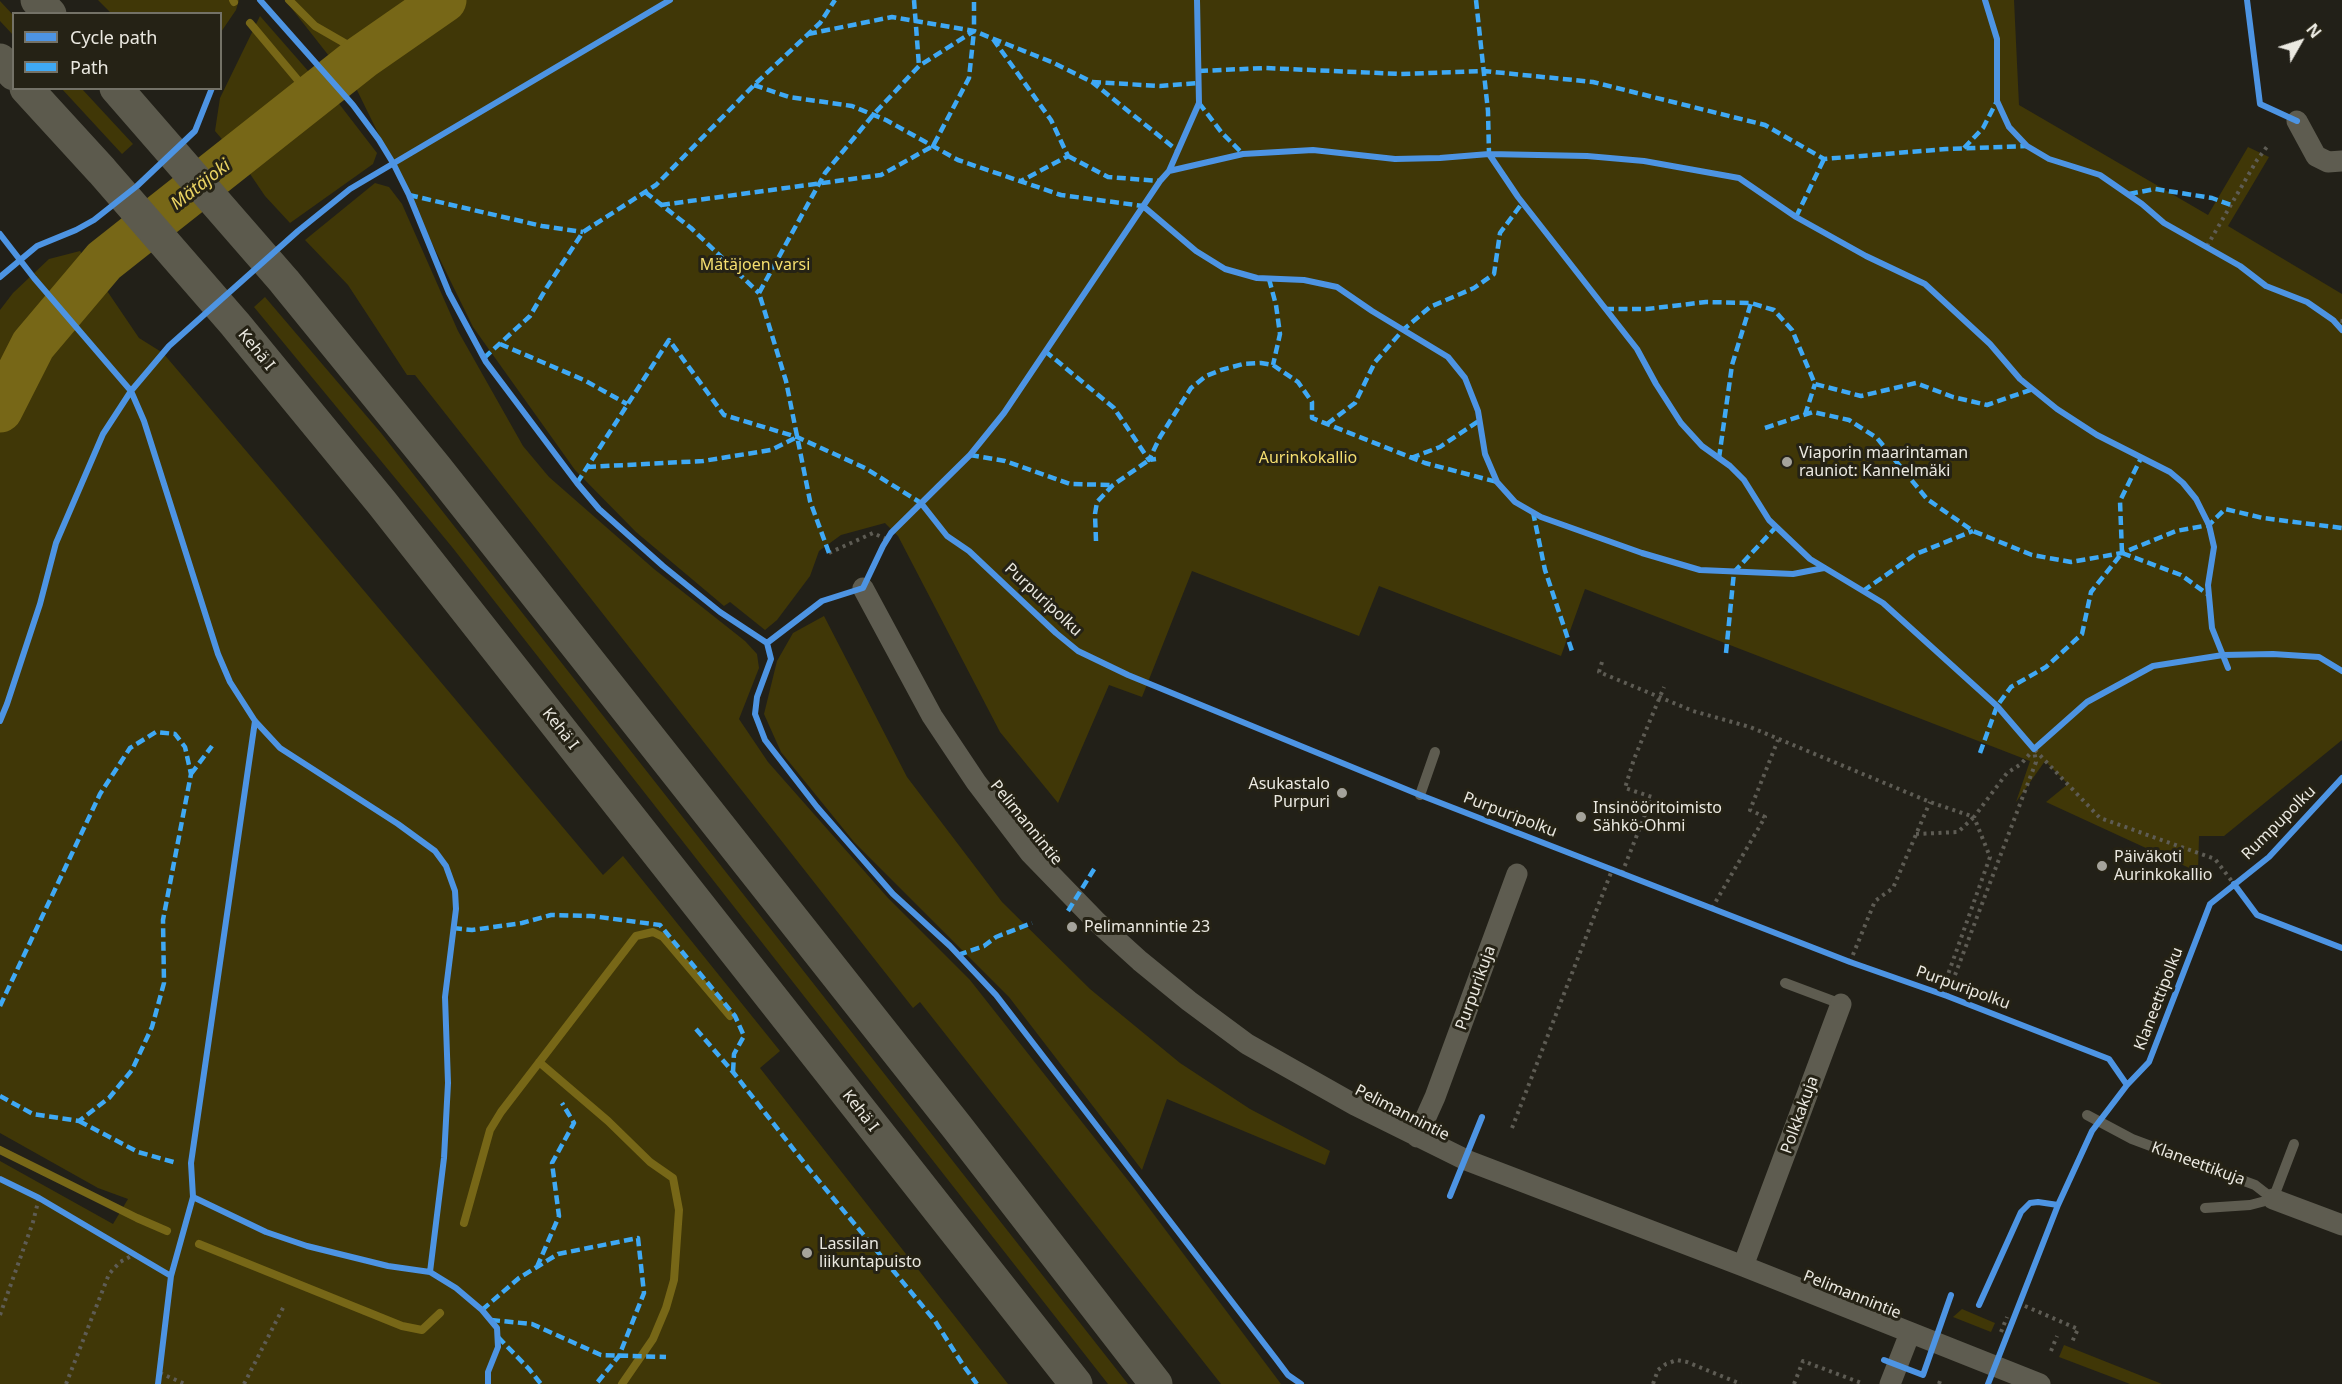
<!DOCTYPE html>
<meta charset="utf-8">
<style>
body{margin:0}
#map{position:relative;width:2342px;height:1384px;overflow:hidden;background:#222018;font-family:"Noto Sans",sans-serif}
canvas{display:block}
.legend{position:absolute;left:12px;top:12px;width:210px;height:78px;box-sizing:border-box;background:#252215;border:2px solid #747267;margin:0;padding:8px 10px;list-style:none;font-size:18px;color:#ebe9e1}
.legend li{display:flex;align-items:center;gap:12px;height:30px}
.legend b{width:30px;border:2px solid #747267}
.north{position:absolute;left:2270px;top:12px;width:60px;height:60px;-webkit-text-stroke:4px #252215;paint-order:stroke;rotate:51deg;font-size:16px;font-weight:700;line-height:24px;text-align:center;color:#ebe9e1}
.north::after{content:'';display:block;margin:auto;width:21px;height:27px;background:#ebe9e1;clip-path:polygon(50% 0,100% 100%,50% 72%,0 100%)}
</style>
<div id="map">
<canvas width="2342" height="1384"></canvas>
<ul class="legend">
<li><b style="height:8px;background:#4d94e3"></b>Cycle path</li>
<li><b style="height:8px;background:#3fa9f5"></b>Path</li>
</ul>
<div class="north">N</div>
</div>
<script>
const ctx = document.querySelector('canvas').getContext('2d');
ctx.lineJoin = 'round';
function fill(path, color) { ctx.fillStyle = color; ctx.fill(path, 'evenodd'); }
const shape = rows => new Path2D(rows.map(r => 'M' + r).join(''));
function strokePath(path, color, width, dash) { ctx.strokeStyle = color; ctx.lineWidth = width; ctx.lineCap = dash ? 'butt' : 'round'; ctx.setLineDash(dash || []); ctx.stroke(path); }
function drawText(font, color, halo, rows, align = 'center') {
  ctx.font = font + ' "Noto Sans",sans-serif'; ctx.lineWidth = 6; ctx.setLineDash([]); ctx.textBaseline = 'middle'; ctx.strokeStyle = halo; ctx.fillStyle = color; for (const [text, x, y, turn = 0] of rows) {
    ctx.save(); ctx.translate(x, y); ctx.rotate((+turn || 0) * Math.PI / 180); ctx.textAlign = isNaN(turn) ? turn : align; if (halo) ctx.strokeText(text, 0, 0); ctx.fillText(text, 0, 0); ctx.restore();
  }
}
fill(shape([
 [98,0,239,0,236,10,221,32,220,14,111,13],
 [285,0,2014,0,2019,105,2208,215,2248,147,2269,157,2228,226,2342,294,2342,740,2224,836,2199,836,2198,872,2046,802,2068,784,2045,761,2016,802,2030,761,1585,589,1561,656,1379,586,1359,636,1192,571,1142,697,1109,685,1058,803,1000,732,898,536,885,523,841,535,819,551,810,576,777,620,765,630,730,602,724,606,636,532,575,470,473,327,354,84,329,56],
 [0,1,13,15,13,35,0,21],
 [260,16,309,72,227,145,215,131,220,98],
 [62,89,82,89,133,144,122,154],
 [330,92,377,153,373,164,290,223,265,196,244,165],
 [375,183,389,187,402,204,458,331,523,446,549,477,654,569,745,641,757,654,759,668,739,719,768,762,888,898,970,980,1134,1188,1281,1384,1221,1384,920,1002,913,1008,415,375,407,375,348,285,305,240],
 [80,251,139,338,163,353,281,492,603,875,623,856,780,1051,760,1068,1008,1384,0,1384,0,1161,113,1224,128,1199,98,1188,0,1133,0,310,13,293,49,259],
 [265,297,381,433,1128,1384,1108,1384,452,547,254,307],
 [824,616,907,777,1002,902,1090,989,1180,1063,1250,1109,1330,1151,1325,1165,1167,1099,1142,1170,1009,997,854,842,781,752,764,714,777,661,793,633],
 [1962,1309,1995,1323,1991,1332,1953,1317],
 [2064,1345,2162,1384,2130,1384,2059,1357]
]), '#403707');
strokePath(shape([
 [233,0,234,2],
 [289,0,315,26,348,45,362,57],
 [434,0,436,7],
 [250,23,312,97],
 [539,1062,608,1121,650,1162,673,1178,679,1210,674,1280,666,1308,653,1339,622,1384],
 [0,1150,137,1218,167,1231],
 [464,1223,490,1130,501,1112,636,936,653,932,663,937,730,1016],
 [199,1244,402,1326,422,1330,440,1313]
]), '#776717', 8);
strokePath(shape([
 [0,410,33,345,104,261,362,57,444,0]
]), '#776717', 45);
strokePath(shape([
 [2207,246,2257,160,2269,144],
 [2333,320,2342,321],
 [829,553,873,533,886,539],
 [1602,662,1599,672,1693,711,1750,727,1930,802,1974,817],
 [2035,750,2100,818,2215,859,2234,884],
 [1916,834,1958,832,1974,817],
 [1622,873,1652,797,1625,788,1634,759,1664,687],
 [1712,908,1765,817,1750,810,1778,740],
 [1850,962,1875,901,1893,888,1930,802],
 [1941,994,1990,857,1974,817,2007,773,2021,764,2034,749],
 [1947,996,2036,762,2034,750],
 [1512,1128,1612,870],
 [2018,1303,2078,1329,2072,1342],
 [0,1315,33,1222,39,1198],
 [2001,1332,2007,1317],
 [2051,1351,2057,1336],
 [160,1373,185,1384],
 [66,1384,109,1274,120,1262,135,1254],
 [244,1384,284,1306],
 [1653,1384,1658,1370,1666,1364,1677,1360,1687,1362,1741,1384],
 [1794,1384,1803,1361,1864,1384],
 [1939,1384,1940,1381]
]), '#5e5c54', 4, [3, 4.5]);
strokePath(shape([
 [1420,795,1435,752],
 [1785,983,1841,1004],
 [2087,1115,2132,1139,2255,1185,2273,1199],
 [2273,1199,2294,1144],
 [2205,1208,2250,1205,2273,1199]
]), '#5e5c50', 10);
strokePath(shape([
 [2297,121,2316,156,2328,162,2342,161],
 [863,588,932,716,976,782,1030,853,1097,922,1140,961,1189,1001,1247,1044,1355,1105,1466,1160,1743,1266,2040,1384],
 [1417,1137,1435,1097,1517,874],
 [2273,1199,2342,1225],
 [1743,1266,1841,1004],
 [1890,1384,1910,1333]
]), '#5e5c50', 21);
strokePath(shape([
 [37,0,50,14],
 [0,60,14,74],
 [26,88,102,171,235,324,382,503,1076,1384],
 [116,88,284,281,437,469,957,1127,1156,1384]
]), '#5c5a4d', 33);
strokePath(shape([
 [914,0,919,66],
 [1476,0,1488,111,1489,154],
 [808,34,892,17,974,31,1054,63,1092,82,1178,151],
 [993,39,1051,120,1068,156,1021,181],
 [1199,71,1265,68,1401,74,1484,71,1593,82,1765,125,1824,159,1946,149,2027,146],
 [1092,82,1160,86,1198,83],
 [754,85,789,97,852,106,886,120,958,160,1061,195,1143,206],
 [1199,103,1222,133,1243,154],
 [1964,148,1983,128,1997,101],
 [1068,156,1108,177,1160,181],
 [645,192,691,228,759,293],
 [2129,194,2155,189,2212,198,2231,205],
 [409,195,542,226,583,232],
 [661,205,881,175,933,146,969,78,974,31],
 [1796,217,1824,159],
 [1269,279,1276,305,1280,334,1273,365],
 [1605,309,1647,309,1706,302,1751,303,1774,310,1792,330,1815,384,1861,396,1916,383,1953,397,1987,405,2033,389],
 [500,344,584,380,627,404],
 [1045,351,1114,408,1149,460,1160,437,1191,388,1206,376,1221,370,1243,364,1261,363,1273,365,1298,382,1312,402,1312,418,1425,463,1497,482],
 [484,358,530,316,547,287,583,232,656,185,754,85,820,23,835,0],
 [1805,415,1815,384],
 [1327,424,1355,403,1375,362,1403,330,1430,307,1474,288,1494,274,1500,233,1523,202],
 [1765,428,1813,412,1849,420,1877,438,1927,499,1973,531,2032,555,2071,562,2122,553,2176,531,2209,525,2225,509,2263,518,2342,528],
 [970,455,1005,461,1070,484,1113,485],
 [1411,458,1440,447,1480,420],
 [1719,458,1732,365,1751,303],
 [587,467,703,461,771,450,797,437],
 [577,483,669,340,724,415,797,437,865,468,921,503],
 [1533,512,1545,570,1572,651],
 [1096,541,1095,514,1097,502,1113,485,1149,460,1156,459],
 [829,553,810,501,786,381,759,293,825,173,873,115,919,66,974,31,974,0],
 [2122,553,2181,575,2210,596],
 [1863,591,1916,554,1973,531],
 [1726,653,1734,572,1776,527],
 [1980,753,1997,706,2011,687,2046,667,2082,634,2091,592,2122,553,2120,501,2141,458],
 [191,774,212,746],
 [1068,911,1096,866],
 [453,928,472,930,522,923,551,915,591,916,660,925,735,1016,744,1036,734,1054,733,1072],
 [958,955,984,946,996,937,1032,923],
 [0,1006,100,794,130,748,156,732,175,734,185,747,191,774,163,920,164,983,152,1027,132,1070,109,1098,79,1121,33,1114,0,1096],
 [696,1029,733,1072,809,1169,935,1321,963,1365,977,1384],
 [79,1121,138,1152,177,1163],
 [537,1267,559,1216,552,1163,574,1123,562,1103],
 [482,1310,519,1278,558,1254,638,1238,644,1293,619,1356,596,1384],
 [491,1320,532,1324,601,1355,666,1357],
 [498,1337,529,1369,541,1384]
]), '#3fa9f5', 4.5, [9, 4.5]);
strokePath(shape([
 [260,0,353,105,379,140,393,163,409,195,449,293,486,362,577,483,599,509,663,566,720,612,767,643,771,659,757,697,755,714,765,740,817,807,893,894,950,946,996,995,1276,1359,1288,1375,1301,1384],
 [1985,0,1997,39,1997,101,2009,127,2027,146,2049,159,2100,175,2142,204,2164,223,2240,266,2266,286,2307,302,2333,320,2342,330],
 [2247,0,2260,104,2297,121],
 [1489,154,1518,197,1637,349,1656,384,1681,423,1702,446,1730,466,1744,480,1769,520,1810,559,1883,603,1997,706,2034,749,2087,702,2153,666,2223,655,2273,654,2319,657,2342,671],
 [1169,171,1243,154,1313,150,1395,159,1440,158,1489,154,1587,156,1644,161,1739,178,1796,217,1866,256,1925,284,1990,344,2020,379,2057,409,2097,435,2170,472,2183,483,2196,499,2209,525,2214,547,2208,585,2212,628,2228,668],
 [1143,206,1196,251,1225,269,1257,278,1304,280,1337,287,1372,311,1448,357,1465,378,1478,411,1485,454,1497,482,1515,502,1541,517,1642,553,1700,570,1793,574,1824,568],
 [0,234,34,278,131,391,169,346,298,231,350,189,670,0],
 [0,277,37,246,76,230,94,220,137,186,195,131,212,88],
 [131,391,144,421,218,654,230,682,255,721,280,748,398,824,435,851,446,866,455,891,456,909,445,997,448,1083,444,1158,430,1272],
 [921,503,947,536,969,551,1056,633,1078,651,1128,675,1420,795,1850,962,1947,996,2109,1059,2127,1085],
 [767,643,822,601,863,588,883,546,891,533,970,455,1004,413,1160,181,1169,171,1199,103,1197,0],
 [0,721,7,704,40,604,56,543,103,434,131,391],
 [2234,884,2257,915,2342,948],
 [0,1179,39,1198,171,1276],
 [1450,1196,1482,1117],
 [193,1197,266,1232,307,1246,388,1266,430,1272,456,1288,482,1310,497,1328,498,1347,488,1372,488,1384],
 [1979,1305,2021,1212,2030,1203,2038,1202,2058,1205],
 [1884,1360,1923,1375,1951,1295],
 [158,1384,171,1276,193,1197,191,1163,255,721],
 [1988,1384,2058,1205,2092,1131,2127,1085,2149,1062,2210,904,2269,857,2342,778]
]), '#4d94e3', 6);
for (const [x, y, r, color] of [
 [1787,462,6,"#a5a39b"],
 [1342,793,6,"#a5a39b"],
 [1581,817,6,"#a5a39b"],
 [2102,866,6,"#a5a39b"],
 [1072,927,6,"#a5a39b"],
 [807,1253,6,"#a5a39b"]
]) { const dot = new Path2D(); dot.arc(x, y, r, 0, 2 * Math.PI); ctx.fillStyle = color; ctx.fill(dot); strokePath(dot, '#252215', 2); }
drawText('16px', '#f5de6f', '#252215', [
 ["Mätäjoen varsi",755,265],
 ["Aurinkokallio",1308,458]
]);
drawText('16px', '#ebe9e1', '#252215', [
 ["Kehä I",256,350,51],
 ["Purpuripolku",1043,600,43],
 ["Kehä I",560,729,52],
 ["Purpuripolku",1510,815,21],
 ["Pelimannintie",1026,823,51],
 ["Rumpupolku",2279,823,-45],
 ["Purpurikuja",1476,988,-70],
 ["Purpuripolku",1963,988,20],
 ["Klaneettipolku",2159,999,-69],
 ["Kehä I",860,1111,52],
 ["Pelimannintie",1402,1113,27],
 ["Polkkakuja",1800,1115,-70],
 ["Klaneettikuja",2198,1164,20],
 ["Pelimannintie",1852,1295,22]
]);
drawText('16px', '#ebe9e1', '#252215', [
 ["Viaporin maarintaman",1799,453],
 ["rauniot: Kannelmäki",1799,471],
 ["Asukastalo",1330,784,"right"],
 ["Purpuri",1330,802,"right"],
 ["Insinööritoimisto",1593,808],
 ["Sähkö-Ohmi",1593,826],
 ["Päiväkoti",2114,857],
 ["Aurinkokallio",2114,875],
 ["Pelimannintie 23",1084,927],
 ["Lassilan",819,1244],
 ["liikuntapuisto",819,1262]
], 'left');
drawText('italic 18px', '#e9d262', '#252215', [
 ["Mätäjoki",201,185,-38]
]);
</script>
